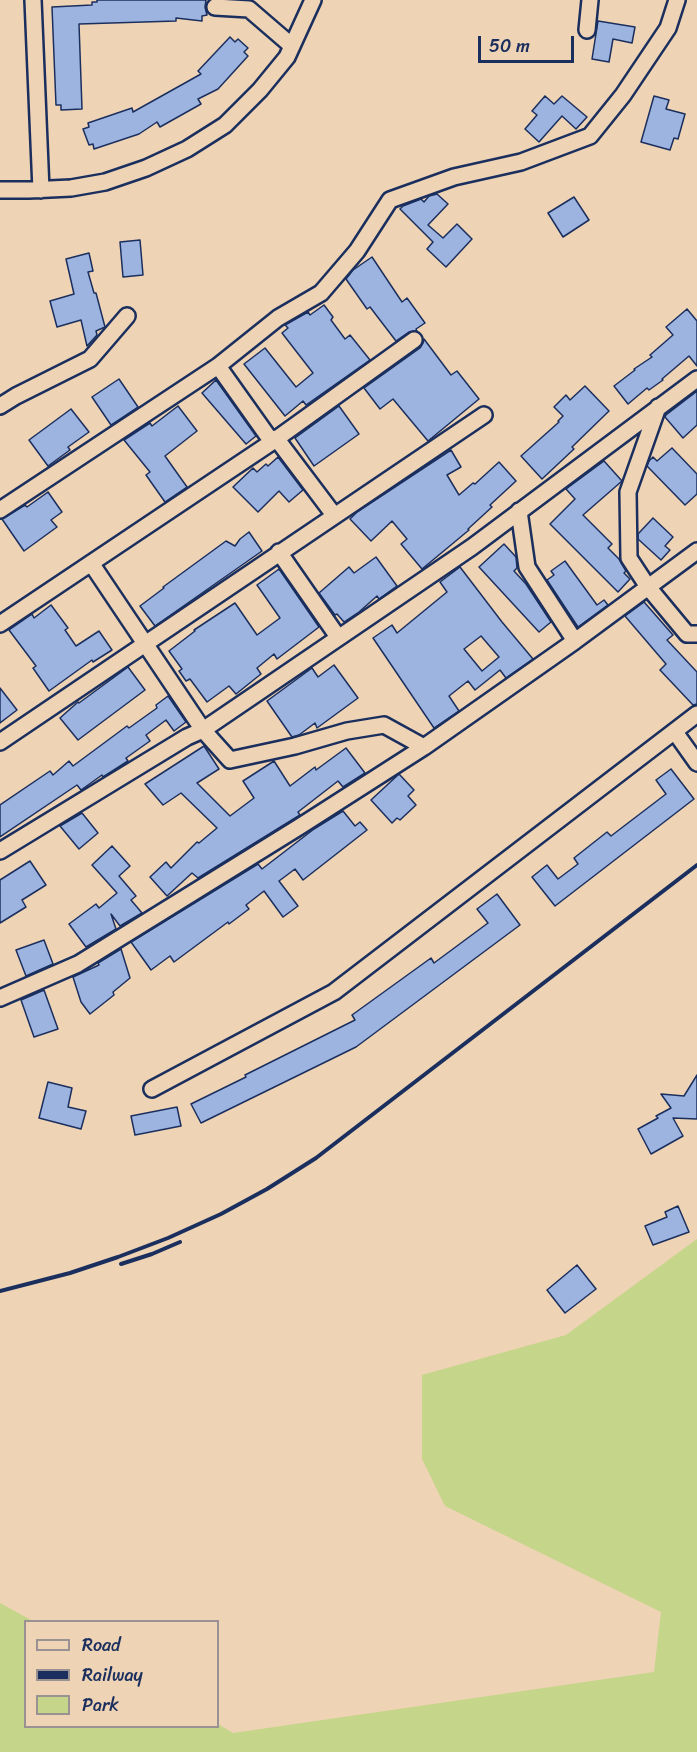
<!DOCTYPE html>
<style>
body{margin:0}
#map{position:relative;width:697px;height:1752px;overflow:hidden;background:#eed3b5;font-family:Sriracha,sans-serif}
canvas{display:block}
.legend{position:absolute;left:24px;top:1620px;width:195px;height:108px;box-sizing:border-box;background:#eed3b5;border:2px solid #9a9192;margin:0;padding:8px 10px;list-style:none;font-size:18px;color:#1b2f5e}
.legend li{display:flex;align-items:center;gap:12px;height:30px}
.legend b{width:30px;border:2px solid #9a9192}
.scale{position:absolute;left:478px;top:36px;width:96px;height:27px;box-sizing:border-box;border:3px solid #1b2f5e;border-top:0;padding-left:8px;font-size:18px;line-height:21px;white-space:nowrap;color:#1b2f5e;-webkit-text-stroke:4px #eed3b5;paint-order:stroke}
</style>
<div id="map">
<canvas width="697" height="1752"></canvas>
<ul class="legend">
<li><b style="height:8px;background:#eed3b5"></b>Road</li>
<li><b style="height:8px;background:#1b2f5e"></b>Railway</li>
<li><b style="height:16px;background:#c5d589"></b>Park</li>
</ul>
<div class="scale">50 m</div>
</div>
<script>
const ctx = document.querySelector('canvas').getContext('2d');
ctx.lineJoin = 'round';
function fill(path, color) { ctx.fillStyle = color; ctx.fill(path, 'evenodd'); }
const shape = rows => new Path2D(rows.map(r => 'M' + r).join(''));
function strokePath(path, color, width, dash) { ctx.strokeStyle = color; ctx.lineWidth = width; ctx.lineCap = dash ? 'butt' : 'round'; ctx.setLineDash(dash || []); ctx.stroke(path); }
fill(shape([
 [697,1239,697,1752,0,1752,0,1603,33,1621,26,1622,26,1726,218,1726,218,1724,233,1733,654,1672,661,1612,445,1506,422,1459,422,1375,566,1335]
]), '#c5d589');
const building = shape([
 [97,0,206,0,205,7,207,15,202,16,202,21,176,18,176,21,79,24,82,109,61,110,61,105,56,105,52,7,92,5,92,2,97,2,97,0],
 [598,21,635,27,632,43,613,39,609,62,592,59,598,21],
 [230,37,235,42,238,39,248,48,244,52,248,56,218,89,198,99,201,104,160,127,157,122,139,134,94,149,93,144,89,145,83,129,89,127,88,123,132,108,133,112,201,74,198,71,230,37],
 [545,96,554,104,562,96,587,117,576,129,562,116,539,142,525,129,537,115,532,111,545,96],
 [654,96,669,100,666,109,685,114,678,139,674,138,670,150,641,142,654,96],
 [437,194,448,204,428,225,443,238,457,224,472,239,446,267,427,249,433,242,400,209,403,206,421,199,424,202,429,196,437,194],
 [574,197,589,220,563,237,548,213,574,197],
 [140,240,143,275,123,277,120,242,140,240],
 [89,253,93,271,88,272,94,293,96,293,105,327,96,331,97,335,87,346,81,320,57,327,50,301,74,294,66,259,89,253],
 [372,257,402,302,407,298,425,323,416,329,417,331,409,332,396,341,370,307,367,309,346,279,353,270,372,257],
 [324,305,333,317,331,320,345,339,350,335,370,360,306,405,303,401,285,416,244,364,265,348,296,387,313,373,282,333,288,328,285,325,308,312,310,315,324,305],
 [687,309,697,321,697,366,689,356,662,379,663,380,649,390,647,388,628,404,614,386,635,370,634,369,652,357,650,355,673,335,666,327,687,309],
 [424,339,451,375,457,371,479,399,428,441,393,399,380,409,364,388,420,348,423,343,424,339],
 [119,379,138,407,111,425,92,397,119,379],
 [216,380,256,436,246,444,202,393,216,380],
 [585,386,609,411,572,447,574,449,542,479,521,456,559,422,558,421,563,416,554,407,566,395,570,400,585,386],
 [697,391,697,425,683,438,665,417,666,415,697,391],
 [178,406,197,431,165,456,187,487,165,502,146,475,150,472,124,440,150,423,152,426,178,406],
 [339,406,359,434,314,466,295,438,339,406],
 [71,409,89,432,68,447,70,450,48,466,29,440,71,409],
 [672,448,697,474,697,494,685,505,647,466,649,461,653,457,657,461,672,448],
 [451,450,461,467,447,475,459,495,473,483,475,484,499,462,516,481,490,505,492,507,468,529,469,530,422,569,401,544,407,539,392,521,371,541,350,519,357,512,451,450],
 [278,457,303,490,289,502,279,491,258,512,233,487,253,468,257,472,266,464,268,466,278,457],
 [604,461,622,481,583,515,612,544,608,548,619,559,626,571,624,573,630,579,618,592,550,524,575,499,566,489,604,461],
 [48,492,62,512,51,520,57,527,24,551,2,519,25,505,27,507,48,492],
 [653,518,673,537,665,546,670,550,661,560,638,539,638,534,653,518],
 [249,532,262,551,155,626,140,606,164,588,163,587,226,541,235,546,240,539,249,532],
 [504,544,516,557,517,568,514,571,526,584,551,622,539,632,479,567,504,544],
 [376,557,397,586,379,599,377,596,359,612,344,622,337,614,335,615,319,593,349,567,354,573,376,557],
 [565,561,597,605,604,600,608,605,578,627,547,580,554,575,551,571,565,561],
 [460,567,502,622,533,659,506,678,500,670,475,690,468,681,449,696,459,711,434,728,373,638,392,625,397,633,447,592,440,582,460,567],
 [481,636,499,657,482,671,464,649,481,636],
 [279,569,319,627,277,659,274,654,257,668,261,674,236,694,229,686,207,702,190,679,186,681,179,671,182,669,169,651,195,631,194,630,235,603,257,635,280,618,257,585,279,569],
 [644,602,673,635,667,640,697,672,697,704,693,705,660,670,666,664,625,616,644,602],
 [51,605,68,628,65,630,76,646,99,631,112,650,93,662,92,660,49,691,33,668,36,666,9,630,32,614,34,618,51,605],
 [334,665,358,698,317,728,315,723,299,735,292,737,267,701,312,668,318,677,334,665],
 [128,667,145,690,78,740,60,718,78,702,79,703,128,667],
 [0,688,17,710,0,723,0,688],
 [168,696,186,722,174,731,166,720,146,735,150,741,126,758,128,761,103,777,102,775,81,790,77,785,0,837,0,805,50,771,53,775,69,761,73,766,127,726,129,728,157,708,156,705,168,696],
 [204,746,219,769,197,783,230,816,254,798,243,781,274,761,290,786,315,767,316,770,346,748,365,773,343,787,338,781,298,812,300,815,198,878,192,873,167,896,150,877,166,862,171,868,197,842,199,843,217,828,181,793,163,805,145,784,204,746],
 [671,769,694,799,555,906,532,877,547,865,558,879,578,864,574,858,607,832,611,836,666,794,656,780,671,769],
 [399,774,414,790,408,796,416,805,400,820,397,818,392,823,371,800,399,774],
 [343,811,355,826,360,822,367,830,303,880,295,869,279,881,298,906,283,917,264,891,246,905,249,909,229,924,228,922,174,962,170,956,151,970,131,942,258,864,262,869,314,829,343,811],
 [82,813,98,833,79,849,60,826,82,813],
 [112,846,130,866,119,876,136,896,131,900,142,913,120,926,111,914,116,929,86,947,69,924,96,904,99,908,117,893,92,865,112,846],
 [30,861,46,885,22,900,26,907,0,923,0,880,30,861],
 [497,894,520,925,356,1047,201,1123,191,1104,246,1077,245,1075,355,1020,352,1015,431,958,434,963,488,923,477,909,497,894],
 [44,940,53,964,26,976,16,950,44,940],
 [121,949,130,978,113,992,114,995,90,1014,81,1002,73,977,99,965,98,963,121,949],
 [44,990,58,1029,34,1037,21,1000,44,990],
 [697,1075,697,1119,673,1118,683,1136,651,1154,638,1129,658,1118,656,1116,671,1108,661,1094,684,1096,697,1075],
 [48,1082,72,1088,68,1107,86,1111,81,1129,39,1118,48,1082],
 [177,1107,181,1126,135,1135,131,1116,177,1107],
 [678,1206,689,1232,653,1245,645,1226,667,1217,665,1212,678,1206],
 [577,1265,596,1289,565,1313,547,1290,577,1265]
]);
fill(building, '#9db4e1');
strokePath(building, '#1b2f5e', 1.5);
const minor = shape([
 [33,0,41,190],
 [215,7,249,9,292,46],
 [587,30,590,0],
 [0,190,29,190,71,188,105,182,146,168,187,149,225,125,260,90,287,57,313,0],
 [218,366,272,442],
 [0,406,16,396,90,359,127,316],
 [658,407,628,492,629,558,648,587,687,634,697,634],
 [276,438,334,515],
 [0,510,218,366,278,318,321,293,357,251,390,200,454,177,521,162,590,136,623,95,668,28,677,0],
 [519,511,527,567,575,641],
 [279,552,338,637],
 [0,624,272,442,414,340],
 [675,732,697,763],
 [0,742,484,415],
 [424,747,575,641,697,551],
 [0,851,187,737,203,730,472,547,697,379],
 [0,998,78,964,299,827,424,747,384,725,347,731,295,746,230,760,203,730,91,563],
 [152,1089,334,992,697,714]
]);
strokePath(minor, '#1b2f5e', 20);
strokePath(minor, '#eed3b5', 15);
strokePath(shape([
 [121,1264,152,1254,180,1242],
 [0,1291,70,1273,118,1257,168,1238,221,1214,267,1189,316,1158,697,865]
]), '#1b2f5e', 4);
</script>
